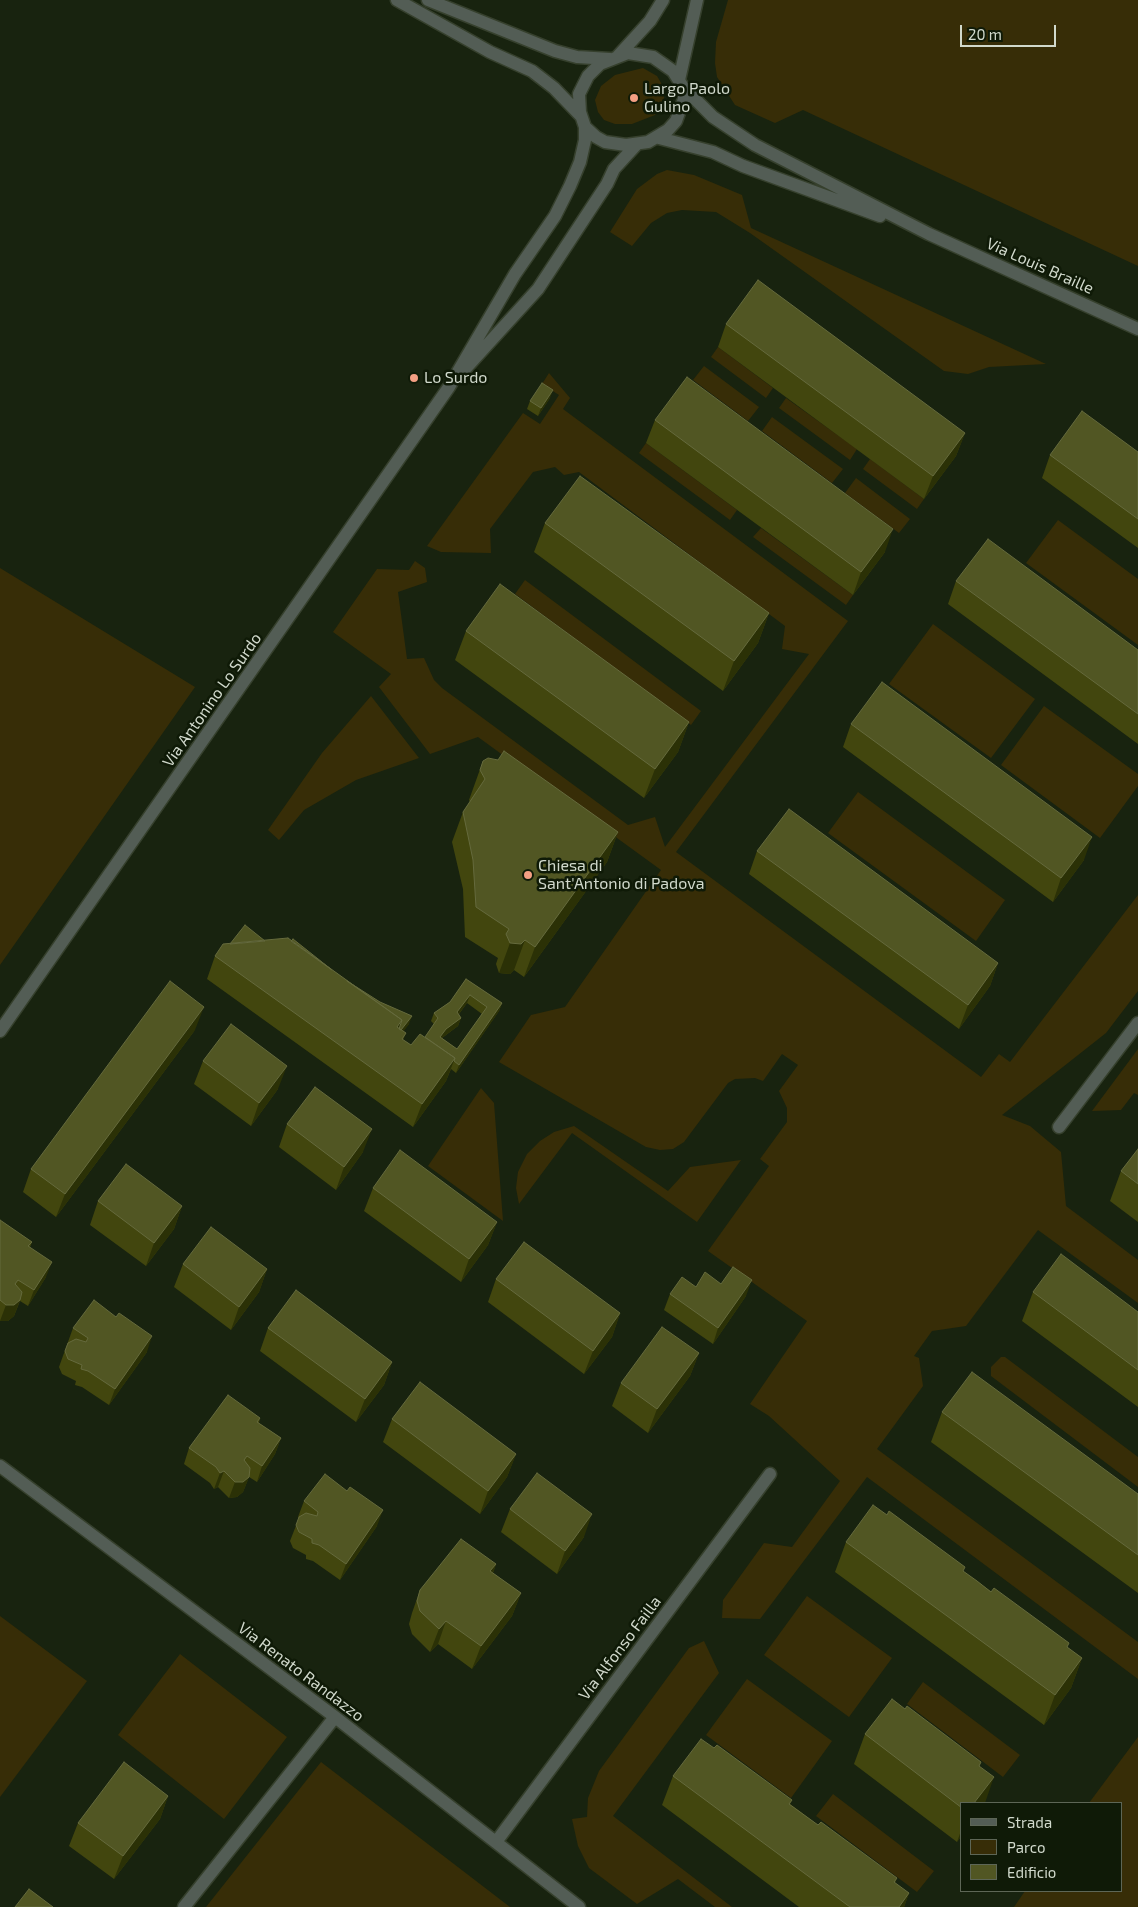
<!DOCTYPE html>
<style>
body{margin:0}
#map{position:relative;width:1138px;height:1907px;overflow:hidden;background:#18230f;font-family:"Exo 2",sans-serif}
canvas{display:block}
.legend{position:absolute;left:960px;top:1802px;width:162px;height:90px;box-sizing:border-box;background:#0f1a07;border:1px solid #5d6656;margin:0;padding:6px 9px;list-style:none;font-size:15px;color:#d1d9cc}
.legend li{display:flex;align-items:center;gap:10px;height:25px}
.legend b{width:25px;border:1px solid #5d6656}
.scale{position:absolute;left:960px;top:25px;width:96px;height:22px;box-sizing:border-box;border:2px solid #d1d9cc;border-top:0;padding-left:6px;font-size:15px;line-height:18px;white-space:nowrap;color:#d1d9cc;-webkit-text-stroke:4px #0f1a07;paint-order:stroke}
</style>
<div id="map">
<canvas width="1138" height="1907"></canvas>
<ul class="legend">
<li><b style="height:6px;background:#535d55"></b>Strada</li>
<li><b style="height:14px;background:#372d07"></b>Parco</li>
<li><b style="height:14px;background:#515623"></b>Edificio</li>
</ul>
<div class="scale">20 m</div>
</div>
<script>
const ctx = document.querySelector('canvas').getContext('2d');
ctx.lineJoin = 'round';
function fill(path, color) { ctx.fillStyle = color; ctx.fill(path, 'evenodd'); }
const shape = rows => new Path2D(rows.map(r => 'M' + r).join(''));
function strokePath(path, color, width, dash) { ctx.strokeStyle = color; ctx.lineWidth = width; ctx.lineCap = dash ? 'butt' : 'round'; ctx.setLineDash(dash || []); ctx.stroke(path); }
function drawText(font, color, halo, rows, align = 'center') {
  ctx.font = font + ' "Exo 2",sans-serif'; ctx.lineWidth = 5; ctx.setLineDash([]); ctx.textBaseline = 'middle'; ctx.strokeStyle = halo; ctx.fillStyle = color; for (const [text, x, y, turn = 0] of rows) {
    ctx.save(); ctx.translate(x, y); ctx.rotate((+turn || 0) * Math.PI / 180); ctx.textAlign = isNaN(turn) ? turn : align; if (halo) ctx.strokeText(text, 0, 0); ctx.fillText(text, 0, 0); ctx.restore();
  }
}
fill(shape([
 [728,0,1138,0,1138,266,803,110,775,123,735,105,717,77,715,63,716,42],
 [643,68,657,76,664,88,664,100,655,115,632,124,615,124,604,120,598,112,595,100,601,86,615,75],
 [667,170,694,175,742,195,751,228,1046,364,989,367,968,374,944,371,750,233,716,212,682,210,667,213,651,223,632,246,610,232,637,189,657,174],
 [718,347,773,388,766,398,711,357],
 [704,366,759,407,748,421,693,380],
 [549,373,570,398,563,409,848,621,676,852,981,1077,999,1054,1010,1062,1138,895,1138,991,1106,1033,1002,1115,1030,1126,1061,1152,1066,1206,1138,1260,1138,1303,1038,1230,966,1326,932,1331,914,1356,919,1358,923,1386,877,1449,1138,1642,1138,1679,867,1477,760,1619,722,1618,723,1600,764,1543,792,1547,840,1481,769,1416,750,1404,807,1321,708,1251,769,1166,760,1159,787,1122,787,1108,779,1091,798,1065,782,1054,763,1081,755,1078,735,1079,728,1083,684,1142,673,1149,660,1150,646,1147,499,1062,531,1015,565,1007,661,870,478,737,430,754,379,687,391,674,333,632,377,569,409,570,415,561,425,568,427,582,398,592,407,659,424,658,434,680,442,688,628,825,655,817,665,847,809,654,782,649,785,626,579,472,564,475,555,467,533,472,490,529,491,553,441,552,427,546,523,413,540,424,559,395,542,384],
 [786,398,857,449,850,460,779,408],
 [772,417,843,469,832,483,762,431],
 [646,443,737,510,730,520,639,453],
 [870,459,924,499,917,509,863,469],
 [856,478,910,519,899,533,845,493],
 [1058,520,1138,579,1138,645,1026,563],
 [761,528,853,595,846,605,753,537],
 [0,568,195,687,0,965],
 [525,580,701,711,691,725,515,594],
 [933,624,1035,699,991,758,889,684],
 [371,696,419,758,356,780,304,810,279,840,268,830,322,753],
 [1044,706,1138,774,1138,786,1100,838,1001,765],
 [858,792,1005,900,976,941,828,833],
 [1138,1049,1138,1095,1134,1093,1121,1110,1092,1111],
 [481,1088,494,1103,503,1221,428,1166],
 [574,1126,668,1191,690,1167,741,1160,697,1222,572,1133,519,1204,516,1188,518,1172,527,1154,540,1141,554,1132],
 [1001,1357,1005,1357,1138,1457,1138,1487,991,1376,991,1367],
 [807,1596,892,1658,849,1717,764,1655],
 [0,1616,87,1681,0,1797],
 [704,1641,719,1673,613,1816,732,1907,715,1907,678,1879,637,1904,589,1868,578,1846,572,1819,587,1817,588,1798,599,1771,689,1648],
 [180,1654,287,1737,224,1819,118,1735],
 [747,1679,832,1741,791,1798,706,1735],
 [923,1682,1020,1755,1003,1777,907,1704],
 [1138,1737,1138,1907,1014,1907,1025,1891,1122,1891,1122,1803,1089,1803],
 [321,1762,510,1907,206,1907],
 [833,1794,934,1871,917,1892,816,1816]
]), '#372d07');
const minor = shape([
 [397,0,490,52,532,71,554,88,581,116],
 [428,0,555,51,577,57,610,59],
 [618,56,650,21,663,0],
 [679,80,697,0],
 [585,127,596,137,605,142,626,145,648,142,668,130,676,121,684,99,683,87],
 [659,138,713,152,743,166,880,216],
 [466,368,538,289,607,184,614,169,637,144],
 [0,1031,449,387,515,274,555,216,570,186,580,162,585,140,585,127,580,112,579,94,588,76,600,64,628,53,653,57,673,71,683,87,713,117,755,145,929,234,1138,329],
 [1059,1127,1138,1023],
 [0,1466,335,1717,579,1907],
 [496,1842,770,1474],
 [184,1907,335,1717]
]);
strokePath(minor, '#36402d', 15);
strokePath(minor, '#535d55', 12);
fill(shape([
 [726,324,965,433,956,456,924,499,718,347],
 [550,398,538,416,527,409,530,401],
 [655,420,885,552,853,595,646,443],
 [1138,452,1138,548,1042,478,1050,455],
 [545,523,769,613,758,643,723,691,534,552],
 [956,581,1138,650,1138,744,948,604],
 [466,631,689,722,678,752,644,798,455,660],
 [851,724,1084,860,1053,902,843,747],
 [483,761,618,832,607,862,524,977,514,970,510,974,499,973,496,964,498,958,465,937,463,889,452,842,463,812,470,802,469,800],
 [757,851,998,963,990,986,959,1029,749,874],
 [265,941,332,970,409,1024,403,1031,406,1033,403,1040,411,1045,425,1037,434,1024,431,1021,434,1013,450,1002,466,979,502,1003,499,1011,456,1073,451,1069,446,1081,413,1127,207,979,215,956],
 [467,1003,482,1014,457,1049,442,1038,458,1026,461,1018,459,1014],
 [195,1030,56,1217,23,1192,31,1169],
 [203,1061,278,1089,251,1126,194,1084],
 [287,1124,363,1152,336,1190,279,1147],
 [1138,1149,1138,1222,1110,1201,1121,1171],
 [373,1188,497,1222,488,1245,461,1282,364,1211],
 [98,1201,182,1206,174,1229,146,1266,90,1225],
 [0,1220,32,1242,30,1247,46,1277,28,1306,20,1301,14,1316,8,1321,0,1321],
 [183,1264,267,1269,259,1292,231,1330,174,1287],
 [496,1279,620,1313,612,1337,584,1374,488,1302],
 [721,1284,746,1296,713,1344,664,1310,670,1294,696,1287],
 [1033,1292,1138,1312,1138,1407,1022,1321],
 [73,1328,147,1352,109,1405,82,1387,75,1385,76,1381,62,1374,59,1367],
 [268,1328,392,1362,384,1385,356,1422,260,1351],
 [699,1353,690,1376,648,1433,612,1406,621,1383],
 [942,1412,1138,1494,1138,1593,931,1442],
 [260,1418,259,1423,281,1438,275,1454,257,1482,249,1477,243,1492,237,1497,229,1498,218,1487,214,1489,210,1483,184,1464,189,1448],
 [392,1419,516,1454,507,1477,480,1514,383,1442],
 [304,1501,377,1526,340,1580,313,1561,306,1559,306,1555,293,1548,290,1541,299,1518,298,1517],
 [510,1509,584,1537,557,1574,501,1532],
 [846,1542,963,1571,1082,1658,1071,1688,1044,1725,835,1572],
 [496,1564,493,1573,521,1593,512,1616,472,1669,438,1644,430,1652,412,1634,409,1624,412,1613,420,1590],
 [905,1709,981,1762,962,1803,962,1835,957,1842,854,1764,865,1734],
 [714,1748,792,1800,790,1804,818,1825,897,1878,895,1883,909,1893,904,1907,799,1907,662,1805,673,1776],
 [168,1796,160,1819,114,1879,69,1846,78,1823]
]), '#42460e');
fill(shape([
 [553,390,550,398,538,416,541,408],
 [965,433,956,456,924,499,933,476],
 [893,529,885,552,853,595,861,572],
 [769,613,758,643,723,691,734,661],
 [689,722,678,752,644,798,655,769],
 [618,832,607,862,524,977,535,947],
 [1092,837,1084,860,1053,902,1061,878],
 [525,940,514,970,510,974,499,973,510,943],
 [998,963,990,986,959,1029,968,1005],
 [470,995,467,1003,454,1020,457,1012],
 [502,1003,499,1011,456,1073,459,1065],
 [204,1007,195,1030,56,1217,65,1194],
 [412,1016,409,1024,394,1044,397,1027,402,1020],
 [461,1018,458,1026,443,1037,437,1045,440,1037,446,1029],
 [455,1058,446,1081,413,1127,422,1104],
 [287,1066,278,1089,251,1126,259,1103],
 [372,1129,363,1152,336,1190,344,1167],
 [182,1206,174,1229,146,1266,154,1243],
 [497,1222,488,1245,461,1282,469,1259],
 [52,1262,46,1277,28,1306,34,1290],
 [267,1269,259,1292,231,1330,239,1307],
 [752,1280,746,1296,713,1344,718,1328],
 [20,1300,14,1316,8,1321,0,1321,6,1305],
 [620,1313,612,1337,584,1374,593,1351],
 [152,1336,147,1352,109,1405,115,1389],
 [699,1353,690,1376,648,1433,657,1409],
 [392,1362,384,1385,356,1422,365,1399],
 [281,1438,275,1454,257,1482,262,1466],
 [516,1454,507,1477,480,1514,488,1491],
 [224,1471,218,1487,214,1489,220,1473],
 [249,1477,243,1492,237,1497,229,1498,235,1482],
 [383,1510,377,1526,340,1580,346,1564],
 [592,1514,584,1537,557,1574,565,1551],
 [496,1564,488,1587,490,1571],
 [521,1593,512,1616,472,1669,481,1646],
 [446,1621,438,1644,430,1652,439,1629],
 [1082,1658,1071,1688,1044,1725,1055,1695],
 [994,1777,985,1803,974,1803],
 [168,1796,160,1819,114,1879,123,1856],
 [962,1828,962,1835,957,1842],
 [909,1893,904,1907,899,1907]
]), '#2b3106');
const building = shape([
 [758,280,965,433,933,476,726,324,758,280],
 [687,377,893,529,861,572,655,420,687,377],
 [542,383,553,390,541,408,530,401,542,383],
 [1082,411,1138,452,1138,519,1050,455,1082,411],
 [580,476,769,613,734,661,545,523,580,476],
 [988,539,1138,650,1138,714,956,581,988,539],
 [500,584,689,722,655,769,466,631,500,584],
 [882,682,1092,837,1061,878,851,724,882,682],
 [504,751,618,832,535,947,525,940,521,944,510,943,506,934,509,929,476,907,473,860,463,812,485,779,480,770,483,761,488,758,498,760,504,751],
 [789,809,998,963,968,1005,757,851,789,809],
 [245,925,265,941,230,944,245,925],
 [288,938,402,1020,397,1027,406,1033,402,1039,411,1045,420,1034,455,1058,422,1104,215,956,223,944,288,938],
 [293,939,332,970,291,941,293,939],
 [466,979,502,1003,459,1065,454,1061,455,1058,425,1037,438,1018,434,1013,450,1002,466,979],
 [470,995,487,1007,457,1049,440,1037,446,1029,461,1018,457,1012,470,995],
 [170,981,204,1007,65,1194,31,1169,170,981],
 [347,981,380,1002,412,1016,401,1030,399,1029,402,1020,347,981],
 [231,1024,287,1066,259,1103,203,1061,231,1024],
 [315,1087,372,1129,344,1167,287,1124,315,1087],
 [1138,1149,1138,1184,1121,1171,1138,1149],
 [400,1150,497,1222,469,1259,373,1188,400,1150],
 [126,1164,182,1206,154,1243,98,1201,126,1164],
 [0,1220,32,1242,28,1246,52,1262,34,1290,18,1280,15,1284,22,1292,20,1300,14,1305,6,1305,0,1300,0,1220],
 [211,1227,267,1269,239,1307,183,1264,211,1227],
 [524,1242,620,1313,593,1351,496,1279,524,1242],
 [1061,1254,1138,1312,1138,1370,1033,1292,1061,1254],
 [733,1267,752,1280,718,1328,670,1294,682,1277,696,1287,705,1272,721,1284,733,1267],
 [296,1290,392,1362,365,1399,268,1328,296,1290],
 [94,1300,116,1317,119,1313,152,1336,115,1389,88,1371,81,1369,82,1365,68,1359,65,1351,68,1343,76,1339,86,1342,88,1338,73,1328,94,1300],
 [662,1327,699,1353,657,1409,621,1383,662,1327],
 [972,1372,1138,1494,1138,1555,942,1412,972,1372],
 [420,1382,516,1454,488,1491,392,1419,420,1382],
 [228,1395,260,1418,257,1422,281,1438,262,1466,247,1456,244,1460,250,1468,249,1477,243,1482,235,1482,224,1471,220,1473,216,1467,189,1448,228,1395],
 [537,1473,592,1514,565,1551,510,1509,537,1473],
 [325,1474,347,1491,350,1487,383,1510,346,1564,319,1545,312,1543,312,1539,299,1532,296,1525,299,1517,306,1513,317,1516,318,1512,304,1501,325,1474],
 [873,1505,887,1515,889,1511,965,1567,963,1571,977,1581,991,1592,994,1588,1069,1643,1067,1647,1082,1658,1055,1695,846,1542,873,1505],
 [461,1539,496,1564,490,1571,521,1593,481,1646,446,1621,439,1629,420,1611,417,1601,420,1590,461,1539],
 [892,1699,905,1709,907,1706,981,1762,979,1766,994,1777,974,1803,962,1803,962,1808,865,1734,892,1699],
 [701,1739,714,1748,717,1745,792,1800,789,1804,818,1825,821,1822,897,1878,894,1882,909,1893,899,1907,850,1907,673,1776,701,1739],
 [124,1762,168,1796,123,1856,78,1823,124,1762],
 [29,1889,53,1907,15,1907,29,1889]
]);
fill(building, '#515623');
strokePath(building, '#656a3d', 1);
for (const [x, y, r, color] of [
 [634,98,5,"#f39f83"],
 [414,378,5,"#f39f83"],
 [528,875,5,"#f39f83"]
]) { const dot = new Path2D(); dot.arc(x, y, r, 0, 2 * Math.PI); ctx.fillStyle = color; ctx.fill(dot); strokePath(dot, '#0f1a07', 2); }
drawText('16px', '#d1d9cc', '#0f1a07', [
 ["Largo Paolo",644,89],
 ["Gulino",644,107],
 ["Lo Surdo",424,378],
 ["Chiesa di",538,866],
 ["Sant'Antonio di Padova",538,884]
], 'left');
drawText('16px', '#d1d9cc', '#0f1a07', [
 ["Via Louis Braille",1040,266,24],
 ["Via Antonino Lo Surdo",212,700,-55],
 ["Via Alfonso Failla",620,1648,-53],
 ["Via Renato Randazzo",301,1672,37]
]);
</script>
